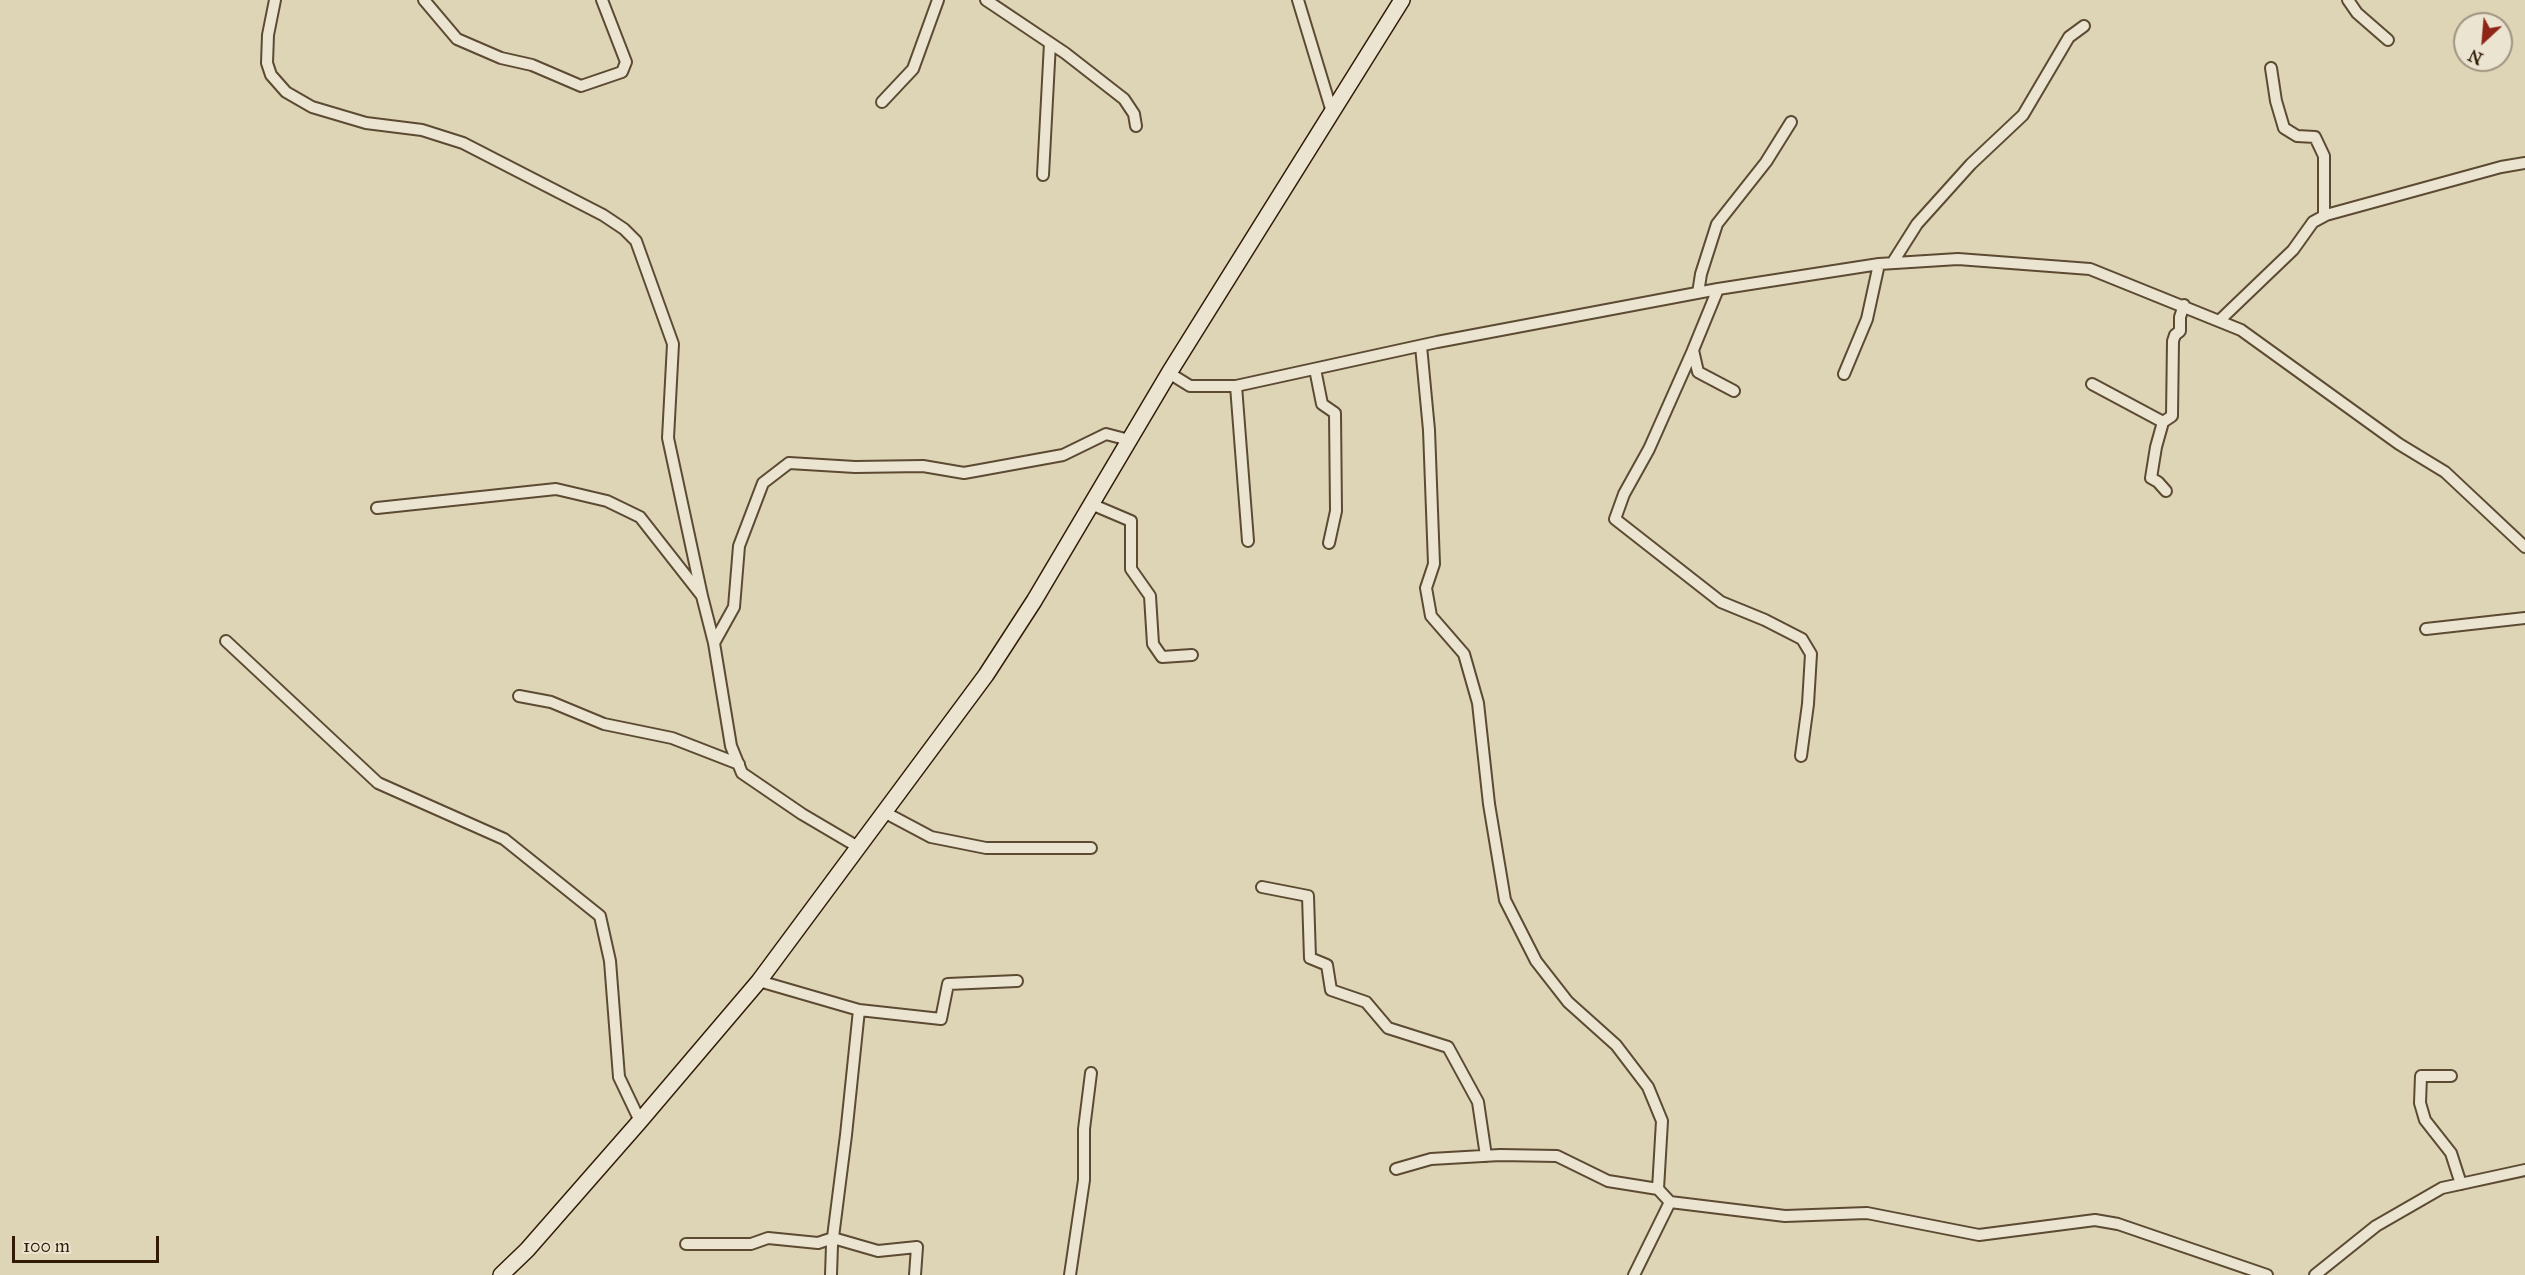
<!DOCTYPE html>
<style>
body{margin:0}
#map{position:relative;width:2525px;height:1275px;overflow:hidden;background:#ded5b6;font-family:"IM FELL Great Primer",serif}
canvas{display:block}
.north{position:absolute;left:2453px;top:12px;width:60px;height:60px;box-sizing:border-box;background:#eae4d0;border:2px solid #a09480;border-radius:50%;rotate:206deg;font-size:16px;font-weight:700;line-height:24px;text-align:center;color:#311b07}
.north::after{content:'';display:block;margin:auto;width:21px;height:27px;background:#8f2418;clip-path:polygon(50% 0,100% 100%,50% 72%,0 100%)}
.scale{position:absolute;left:12px;top:1236px;width:147px;height:27px;box-sizing:border-box;border:3px solid #311b07;border-top:0;padding-left:8px;font-size:18px;line-height:21px;white-space:nowrap;color:#311b07;-webkit-text-stroke:4px #eae4d0;paint-order:stroke}
</style>
<div id="map">
<canvas width="2525" height="1275"></canvas>
<div class="north">N</div>
<div class="scale">100 m</div>
</div>
<script>
const ctx = document.querySelector('canvas').getContext('2d');
ctx.lineJoin = 'round';
const shape = rows => new Path2D(rows.map(r => 'M' + r).join(''));
function strokePath(path, color, width, dash) { ctx.strokeStyle = color; ctx.lineWidth = width; ctx.lineCap = dash ? 'butt' : 'round'; ctx.setLineDash(dash || []); ctx.stroke(path); }
const minor = shape([
 [275,0,268,35,267,63,271,75,286,92,312,107,366,123,422,130,463,143,603,215,624,229,636,241,673,344,668,438,702,596],
 [424,0,457,39,501,58,532,65,581,86,622,72,626,62,602,0],
 [986,0,1065,53,1124,99,1134,114,1136,126],
 [1298,0,1332,112],
 [2348,0,2357,13,2388,40],
 [2271,68,2276,101,2284,128,2297,136,2315,137,2324,156,2324,216],
 [882,102,913,69,938,0],
 [1043,175,1050,43],
 [1893,262,1917,224,1971,164,2023,115,2069,37,2084,26],
 [1718,289,1693,350,1698,372,1734,391],
 [1698,293,1701,274,1717,224,1766,162,1791,122],
 [2220,320,2293,250,2313,222,2326,215,2501,167,2525,163],
 [1421,346,1429,430,1434,564,1426,588,1431,616,1464,654,1478,703,1489,804,1505,900,1536,961,1568,1002,1616,1045,1648,1087,1662,1121,1658,1189],
 [1693,350,1649,449,1624,494,1615,519,1721,602,1765,620,1802,639,1811,654,1808,704,1801,756],
 [1315,369,1322,404,1335,413,1336,511,1329,543],
 [1169,373,1190,386,1236,386,1437,342,1718,289,1879,264,1958,259,2090,269,2241,330,2399,444,2445,472,2525,547],
 [1844,374,1867,319,1879,264],
 [2092,384,2163,422],
 [1236,386,1248,541],
 [2166,491,2158,482,2151,478,2156,447,2163,422,2172,416,2173,341,2175,335,2180,331,2180,317,2184,305],
 [1091,504,1131,521,1131,569,1150,596,1153,644,1162,657,1192,655],
 [377,508,556,489,607,501,640,517,702,596,714,643],
 [2426,629,2525,618],
 [226,641,378,783,504,839,600,916,610,961,619,1077,640,1121],
 [519,696,551,702,604,724,672,738,739,764],
 [884,812,931,837,986,848,1091,848],
 [858,847,802,814,742,773,731,746,714,643,734,607,739,546,763,483,789,463,855,467,923,466,964,473,1063,455,1106,434,1129,440],
 [1262,887,1308,896,1310,958,1327,965,1331,990,1366,1002,1388,1028,1448,1047,1478,1102,1486,1156],
 [759,981,859,1010,846,1135,832,1245,831,1275],
 [859,1010,941,1019,948,984,1017,981],
 [2451,1076,2421,1076,2420,1103,2425,1120,2451,1153,2461,1184],
 [1396,1169,1431,1159,1500,1155,1557,1156,1608,1181,1658,1189,1670,1202],
 [686,1244,751,1244,768,1238,818,1243,833,1238,878,1251,917,1247,915,1275],
 [1070,1275,1084,1180,1084,1129,1091,1073],
 [1634,1275,1670,1202,1785,1216,1867,1213,1979,1235,2095,1220,2118,1224,2267,1275],
 [2315,1275,2376,1226,2442,1188,2525,1170]
]);
const secondary = shape([
 [501,1275,527,1250,640,1121,759,981,986,675,1034,601,1169,373,1402,0]
]);
strokePath(minor, '#5c4a33', 14);
strokePath(secondary, '#311b07', 18);
strokePath(minor, '#eae4d0', 10);
strokePath(secondary, '#eae4d0', 15);
</script>
